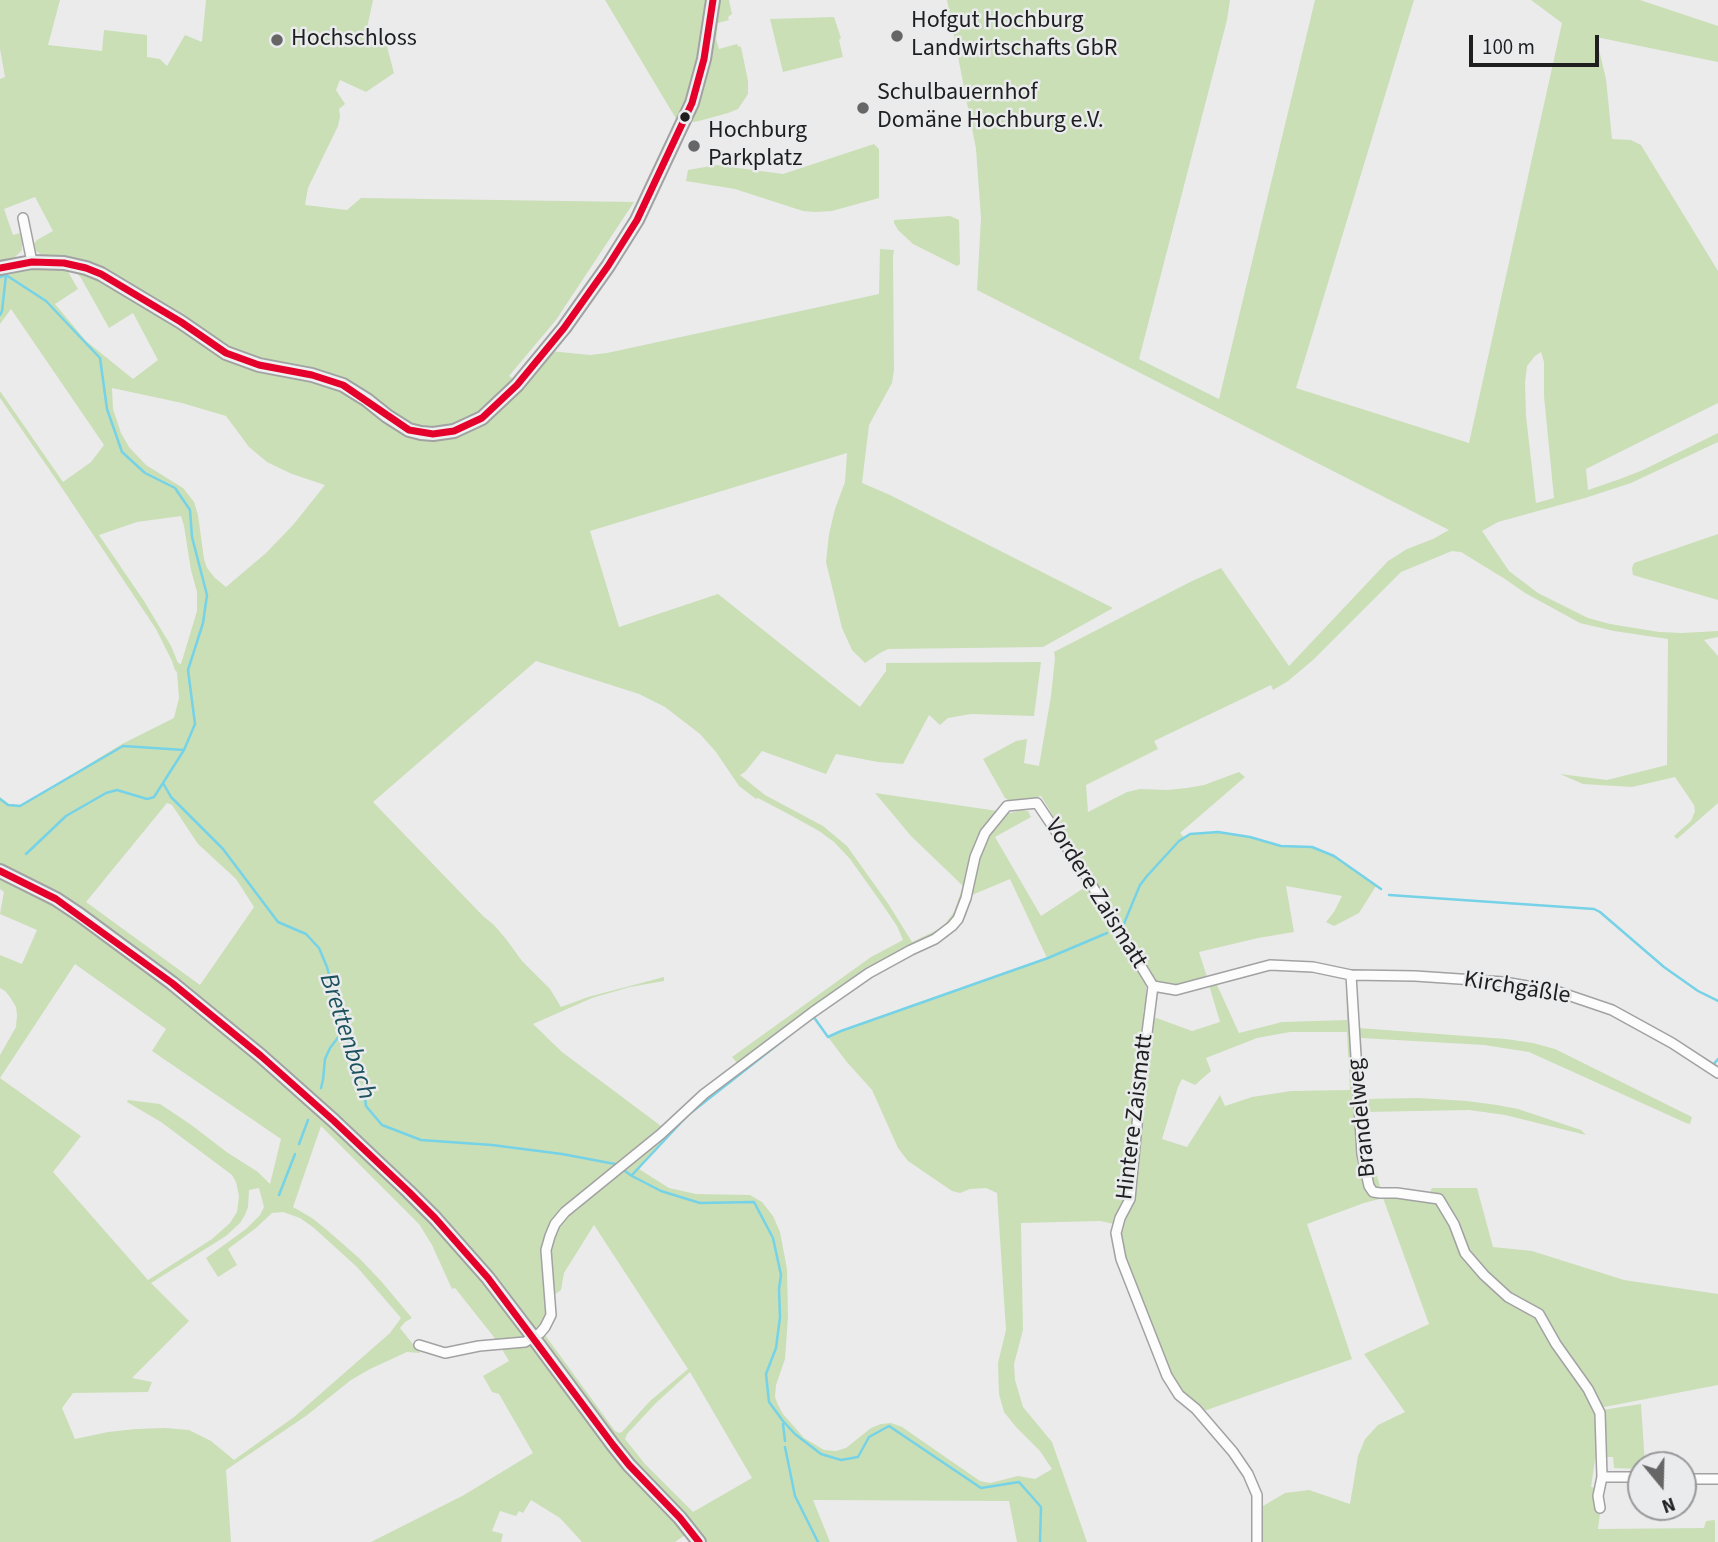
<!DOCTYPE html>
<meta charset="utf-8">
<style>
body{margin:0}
#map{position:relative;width:1718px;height:1542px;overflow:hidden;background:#ebebec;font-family:"Source Sans 3",sans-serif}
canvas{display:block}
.north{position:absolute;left:1627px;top:1451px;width:70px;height:70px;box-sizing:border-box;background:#eaebed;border:2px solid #99999b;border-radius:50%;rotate:161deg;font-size:19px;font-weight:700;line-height:28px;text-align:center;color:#1f1f20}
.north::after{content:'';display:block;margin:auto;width:24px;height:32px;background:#666667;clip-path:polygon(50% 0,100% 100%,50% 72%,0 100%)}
.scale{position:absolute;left:1469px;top:35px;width:130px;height:32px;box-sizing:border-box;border:4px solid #1f1f20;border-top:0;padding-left:9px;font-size:21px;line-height:24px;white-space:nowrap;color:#1f1f20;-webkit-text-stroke:5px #eaebed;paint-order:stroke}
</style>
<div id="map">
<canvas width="1718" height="1542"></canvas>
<div class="north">N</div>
<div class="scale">100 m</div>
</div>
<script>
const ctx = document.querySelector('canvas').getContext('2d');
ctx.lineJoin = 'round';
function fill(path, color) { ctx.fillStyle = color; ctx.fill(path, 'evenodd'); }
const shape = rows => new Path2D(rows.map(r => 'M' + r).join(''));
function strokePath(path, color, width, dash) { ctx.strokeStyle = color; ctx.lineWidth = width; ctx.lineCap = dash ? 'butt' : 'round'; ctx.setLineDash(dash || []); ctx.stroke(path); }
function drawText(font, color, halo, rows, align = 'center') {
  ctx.font = font + ' "Source Sans 3",sans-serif'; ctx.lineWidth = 5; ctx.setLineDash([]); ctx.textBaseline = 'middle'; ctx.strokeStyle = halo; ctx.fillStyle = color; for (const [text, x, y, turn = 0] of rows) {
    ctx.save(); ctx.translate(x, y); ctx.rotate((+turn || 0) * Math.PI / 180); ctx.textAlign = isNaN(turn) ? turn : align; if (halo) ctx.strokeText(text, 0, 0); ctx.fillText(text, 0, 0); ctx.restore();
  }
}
fill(shape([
 [0,0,60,0,48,45,102,51,104,30,147,35,147,57,160,59,167,66,185,35,202,42,206,0,373,0,366,33,384,35,394,73,366,92,340,80,336,90,345,104,339,109,340,116,338,126,308,188,305,205,347,210,361,198,634,202,556,320,509,376,517,381,562,325,635,217,656,174,651,173,678,122,605,0,729,0,732,14,728,17,729,20,718,23,716,39,719,49,737,44,738,46,741,47,748,81,748,94,738,109,728,113,699,121,693,122,690,120,660,183,550,351,590,355,607,353,879,294,880,249,894,250,893,256,894,370,892,383,869,425,862,483,890,495,1113,608,1043,647,888,649,880,653,865,663,852,650,842,628,826,562,829,534,835,509,845,482,847,453,590,531,619,627,718,594,860,707,886,671,886,663,1041,662,1034,716,971,714,948,718,940,725,929,715,903,764,878,762,836,754,826,774,762,751,745,772,740,775,765,795,823,826,847,846,889,905,912,942,937,930,945,924,954,912,963,886,911,836,875,793,1011,813,1020,810,1028,811,1031,817,995,837,1041,916,1093,882,1041,796,1024,801,1010,801,1005,798,983,759,1016,741,1027,739,1024,763,1039,766,1051,696,1055,658,1054,652,1192,581,1221,568,1289,666,1388,561,1407,549,1433,539,1449,530,977,290,981,218,976,149,947,0,1230,0,1227,20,1139,359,1219,399,1315,0,1414,0,1296,388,1469,443,1562,23,1531,0,1640,0,1718,26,1718,62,1596,37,1606,79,1612,139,1631,140,1641,145,1718,271,1718,403,1586,469,1588,490,1620,479,1643,470,1718,433,1718,442,1631,483,1585,498,1498,522,1482,531,1509,571,1538,593,1588,618,1610,624,1659,632,1682,633,1718,631,1718,637,1704,640,1718,656,1718,803,1677,839,1674,836,1691,821,1695,811,1694,805,1675,777,1632,787,1583,784,1560,774,1607,780,1667,765,1668,639,1614,631,1580,623,1525,593,1505,579,1461,552,1452,551,1401,572,1313,660,1288,681,1273,690,1271,685,1154,741,1158,749,1086,785,1088,812,1127,792,1140,789,1167,790,1187,788,1204,785,1239,772,1245,777,1180,833,1184,837,1190,834,1218,832,1250,837,1281,846,1312,847,1334,856,1376,886,1359,913,1334,926,1326,922,1334,912,1342,896,1286,886,1294,932,1258,938,1199,952,1207,977,1175,985,1146,985,1146,1000,1143,1013,1192,1031,1220,1022,1209,985,1217,985,1239,1033,1282,1022,1347,1020,1346,979,1357,981,1359,1028,1506,1039,1533,1043,1555,1049,1692,1117,1690,1124,1686,1123,1529,1052,1484,1045,1361,1038,1364,1099,1419,1098,1467,1101,1497,1105,1518,1109,1581,1130,1586,1135,1505,1115,1469,1110,1366,1112,1372,1158,1381,1190,1429,1195,1432,1188,1477,1188,1493,1247,1532,1251,1624,1280,1718,1294,1718,1385,1594,1409,1597,1420,1599,1451,1596,1453,1591,1487,1603,1490,1598,1529,1704,1528,1706,1521,1715,1520,1715,1542,1255,1542,1258,1509,1285,1493,1309,1490,1350,1504,1358,1456,1365,1439,1378,1425,1405,1412,1364,1354,1429,1324,1383,1198,1364,1203,1307,1224,1352,1359,1201,1412,1182,1401,1132,1298,1114,1224,1100,1221,1021,1223,1023,1330,1014,1364,1015,1380,1023,1407,1052,1442,1087,1542,1017,1542,1009,1501,813,1500,830,1542,691,1542,685,1535,675,1542,582,1542,560,1518,531,1500,523,1513,519,1511,516,1516,500,1511,492,1531,503,1534,501,1542,371,1542,464,1495,533,1453,499,1394,492,1392,483,1376,509,1361,497,1341,455,1288,452,1289,432,1245,419,1224,321,1126,293,1207,312,1218,327,1230,360,1259,381,1281,412,1318,405,1322,400,1328,420,1353,407,1352,370,1369,351,1380,306,1416,226,1470,231,1542,0,1542,0,1055,16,1027,17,1015,16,1007,10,997,5,991,0,988,0,955,22,964,37,930,0,914,4,892,0,889,0,797,9,804,20,805,30,800,122,744,174,718,179,698,177,672,175,670,172,661,156,629,60,485,0,398,0,391,63,482,91,462,104,445,11,309,0,324,0,274,25,267,62,268,67,270,78,289,55,304,86,341,133,379,158,360,133,313,109,328,81,278,66,258,43,256,36,251,34,244,37,240,53,231,35,197,4,209,13,235,20,233,22,240,22,250,15,257,0,261,0,79,5,77,0,49],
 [1541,352,1544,362,1544,396,1554,498,1536,503,1526,416,1525,383,1527,366,1535,356],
 [112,388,182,403,226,416,249,447,267,462,292,474,325,485,293,525,266,553,226,587,215,578,207,568,204,559,198,515,194,502,183,488,146,465,129,447,121,433,113,409],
 [181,516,184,526,191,570,197,592,197,611,181,664,178,663,171,646,144,601,99,535,137,522],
 [536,661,639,694,665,707,700,734,716,752,739,786,756,799,758,798,792,816,819,831,834,842,850,859,880,901,897,926,903,940,871,957,732,1057,737,1063,698,1093,661,1126,562,1052,533,1024,592,998,630,987,664,981,664,977,588,997,561,1007,550,989,522,961,506,939,493,924,484,917,373,802],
 [167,803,172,805,198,844,236,879,254,907,200,985,86,902],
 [1010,879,1047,958,841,1031,828,1037,846,1061,872,1090,898,1148,908,1161,952,1191,960,1193,970,1189,986,1188,997,1193,1006,1330,998,1363,999,1394,1004,1412,1016,1427,1040,1451,1052,1469,1035,1479,1018,1476,990,1483,980,1481,902,1427,891,1423,881,1424,871,1428,846,1448,836,1451,824,1450,804,1438,783,1414,778,1405,775,1397,776,1385,785,1359,788,1316,787,1269,780,1232,773,1216,762,1202,750,1195,696,1194,669,1188,639,1169,646,1159,688,1115,817,1014,880,969,940,942,953,932,966,916,972,895],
 [75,964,166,1029,152,1051,281,1139,270,1184,258,1172,228,1153,190,1124,160,1104,128,1100,127,1102,161,1122,232,1175,236,1182,239,1196,237,1212,230,1223,212,1239,148,1280,53,1172,81,1136,0,1078],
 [1290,1032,1347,1032,1350,1090,1291,1091,1252,1097,1225,1106,1220,1095,1187,1147,1162,1139,1178,1087,1182,1079,1195,1085,1211,1071,1206,1058,1257,1038],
 [259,1188,264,1207,260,1215,246,1229,206,1258,218,1277,237,1265,228,1249,256,1228,272,1213,283,1212,300,1218,314,1228,357,1267,401,1318,390,1333,294,1417,234,1460,211,1441,189,1430,165,1428,136,1429,108,1432,75,1439,62,1408,73,1393,148,1392,152,1382,132,1378,189,1321,151,1283,226,1236,240,1223,245,1215,248,1207,249,1190],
 [594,1225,688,1369,650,1401,622,1432,619,1433,615,1431,545,1335,554,1313,554,1295,561,1290,564,1273],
 [690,1372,752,1478,693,1512,645,1464,625,1439,627,1434,656,1403],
 [834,17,841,38,839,40,843,57,783,72,770,19],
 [874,144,879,149,879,198,832,211,816,212,803,211,735,189,686,181,688,170,716,165,783,174],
 [950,216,959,220,960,264,957,266,913,244,898,230,894,223,894,220],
 [1718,534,1718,600,1633,575,1632,568,1634,563],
 [1641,1404,1645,1465,1641,1465,1641,1469,1614,1468,1613,1457,1607,1457,1606,1455,1602,1410]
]), '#cadfb6');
strokePath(shape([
 [5,272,6,275,46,301,100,358,107,409,122,452,145,473,175,488,190,510,192,537,207,595,203,623,188,670,195,724,184,750,163,783,171,797,223,849,278,922,306,934,319,948,327,967,338,1009,348,1040,356,1084,365,1098,366,1106,382,1125,421,1140,492,1145,562,1154,615,1164,632,1176,661,1191,700,1203,754,1202,773,1238,781,1275,779,1289,780,1317,776,1348,766,1374,769,1402,783,1421,795,1434,821,1454,841,1460,858,1457,869,1437,889,1426,981,1488,1019,1482,1041,1507,1040,1542],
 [0,277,6,275,2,311,0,315],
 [0,799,8,805,20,806,123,746,184,750],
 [26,854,66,816,106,793,117,790,147,799,151,798,154,797,163,783],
 [1389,895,1594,909,1600,912,1664,967,1698,991,1718,1001],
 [1123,926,1140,885,1147,876,1179,841,1190,834,1218,832,1250,837,1281,846,1312,847,1334,856,1381,889],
 [811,1018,813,1016,828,1037,841,1031,1048,958,1107,933],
 [1713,1065,1718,1059],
 [321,1088,323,1080,325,1059,330,1048,343,1031],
 [299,1144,308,1120],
 [632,1175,688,1115,786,1038],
 [279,1195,295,1154],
 [783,1424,785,1441],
 [785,1447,795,1496,818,1542]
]), '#76d2e6', 2.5);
const street = shape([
 [23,218,32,262],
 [1351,975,1362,1154,1369,1186,1373,1192,1380,1193,1397,1193,1439,1199,1454,1224,1465,1253,1484,1275,1508,1297,1539,1314,1556,1344,1588,1389,1600,1413,1602,1477,1598,1496,1600,1508],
 [1153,986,1142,1072,1130,1199,1120,1218,1116,1233,1121,1259,1167,1376,1179,1395,1196,1409,1233,1452,1248,1474,1257,1495,1257,1542],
 [1153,986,1176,990,1270,965,1313,967,1351,975,1415,976,1504,982,1556,991,1612,1010,1672,1043,1718,1073],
 [419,1345,445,1353,479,1346,525,1342,540,1333,545,1327,551,1315,546,1250,550,1236,555,1224,565,1212,661,1134,704,1094,813,1012,869,973,911,950,935,939,952,926,958,919,966,898,975,857,985,833,1007,806,1037,803,1088,879,1153,986],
 [1602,1477,1641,1477],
 [1683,1479,1718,1479]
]);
const secondary = shape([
 [0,268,32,262,64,263,86,268,101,274,181,322,226,353,259,365,312,375,343,385,367,400,387,416,409,430,421,433,433,434,454,431,482,418,517,385,564,328,608,266,637,220,692,103,704,59,713,0],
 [0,871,56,899,80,915,172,983,261,1056,334,1121,409,1192,435,1218,488,1278,533,1337,613,1445,629,1465,680,1518,699,1542]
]);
strokePath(street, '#a2a2a3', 12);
strokePath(secondary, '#a2a2a3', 16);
strokePath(street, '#fcfcfc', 9);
strokePath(secondary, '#ecf0f1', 12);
strokePath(shape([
 [0,268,32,262,64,263,86,268,101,274,181,322,226,353,259,365,312,375,343,385,409,430,433,434,454,431,482,418,517,385,564,328,608,266,637,220,692,103,704,59,713,0],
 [0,871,56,899,172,983,261,1056,334,1121,409,1192,435,1218,488,1278,613,1445,629,1465,680,1518,699,1542]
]), '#e4002b', 7);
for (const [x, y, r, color] of [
 [897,36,7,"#666667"],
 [277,40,7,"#666667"],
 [863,108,7,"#666667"],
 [685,117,6,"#1f1f20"],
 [694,146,7,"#666667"]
]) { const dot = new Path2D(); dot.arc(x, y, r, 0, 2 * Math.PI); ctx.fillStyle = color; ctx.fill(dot); strokePath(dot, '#eaebed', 2.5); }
drawText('24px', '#1f1f20', '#eaebed', [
 ["Hofgut Hochburg",911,22],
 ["Landwirtschafts GbR",911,50],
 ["Hochschloss",291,40],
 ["Schulbauernhof",877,94],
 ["Domäne Hochburg e.V.",877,122],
 ["Hochburg",708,132],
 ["Parkplatz",708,160]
], 'left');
drawText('24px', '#1f1f20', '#eaebed', [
 ["Vordere Zaismatt",1095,894,58],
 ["Kirchgäßle",1517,989,9],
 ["Hintere Zaismatt",1136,1117,-83],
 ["Brandelweg",1363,1118,-96]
]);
drawText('italic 26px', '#1c525e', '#eaebed', [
 ["Brettenbach",346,1037,72]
]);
</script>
